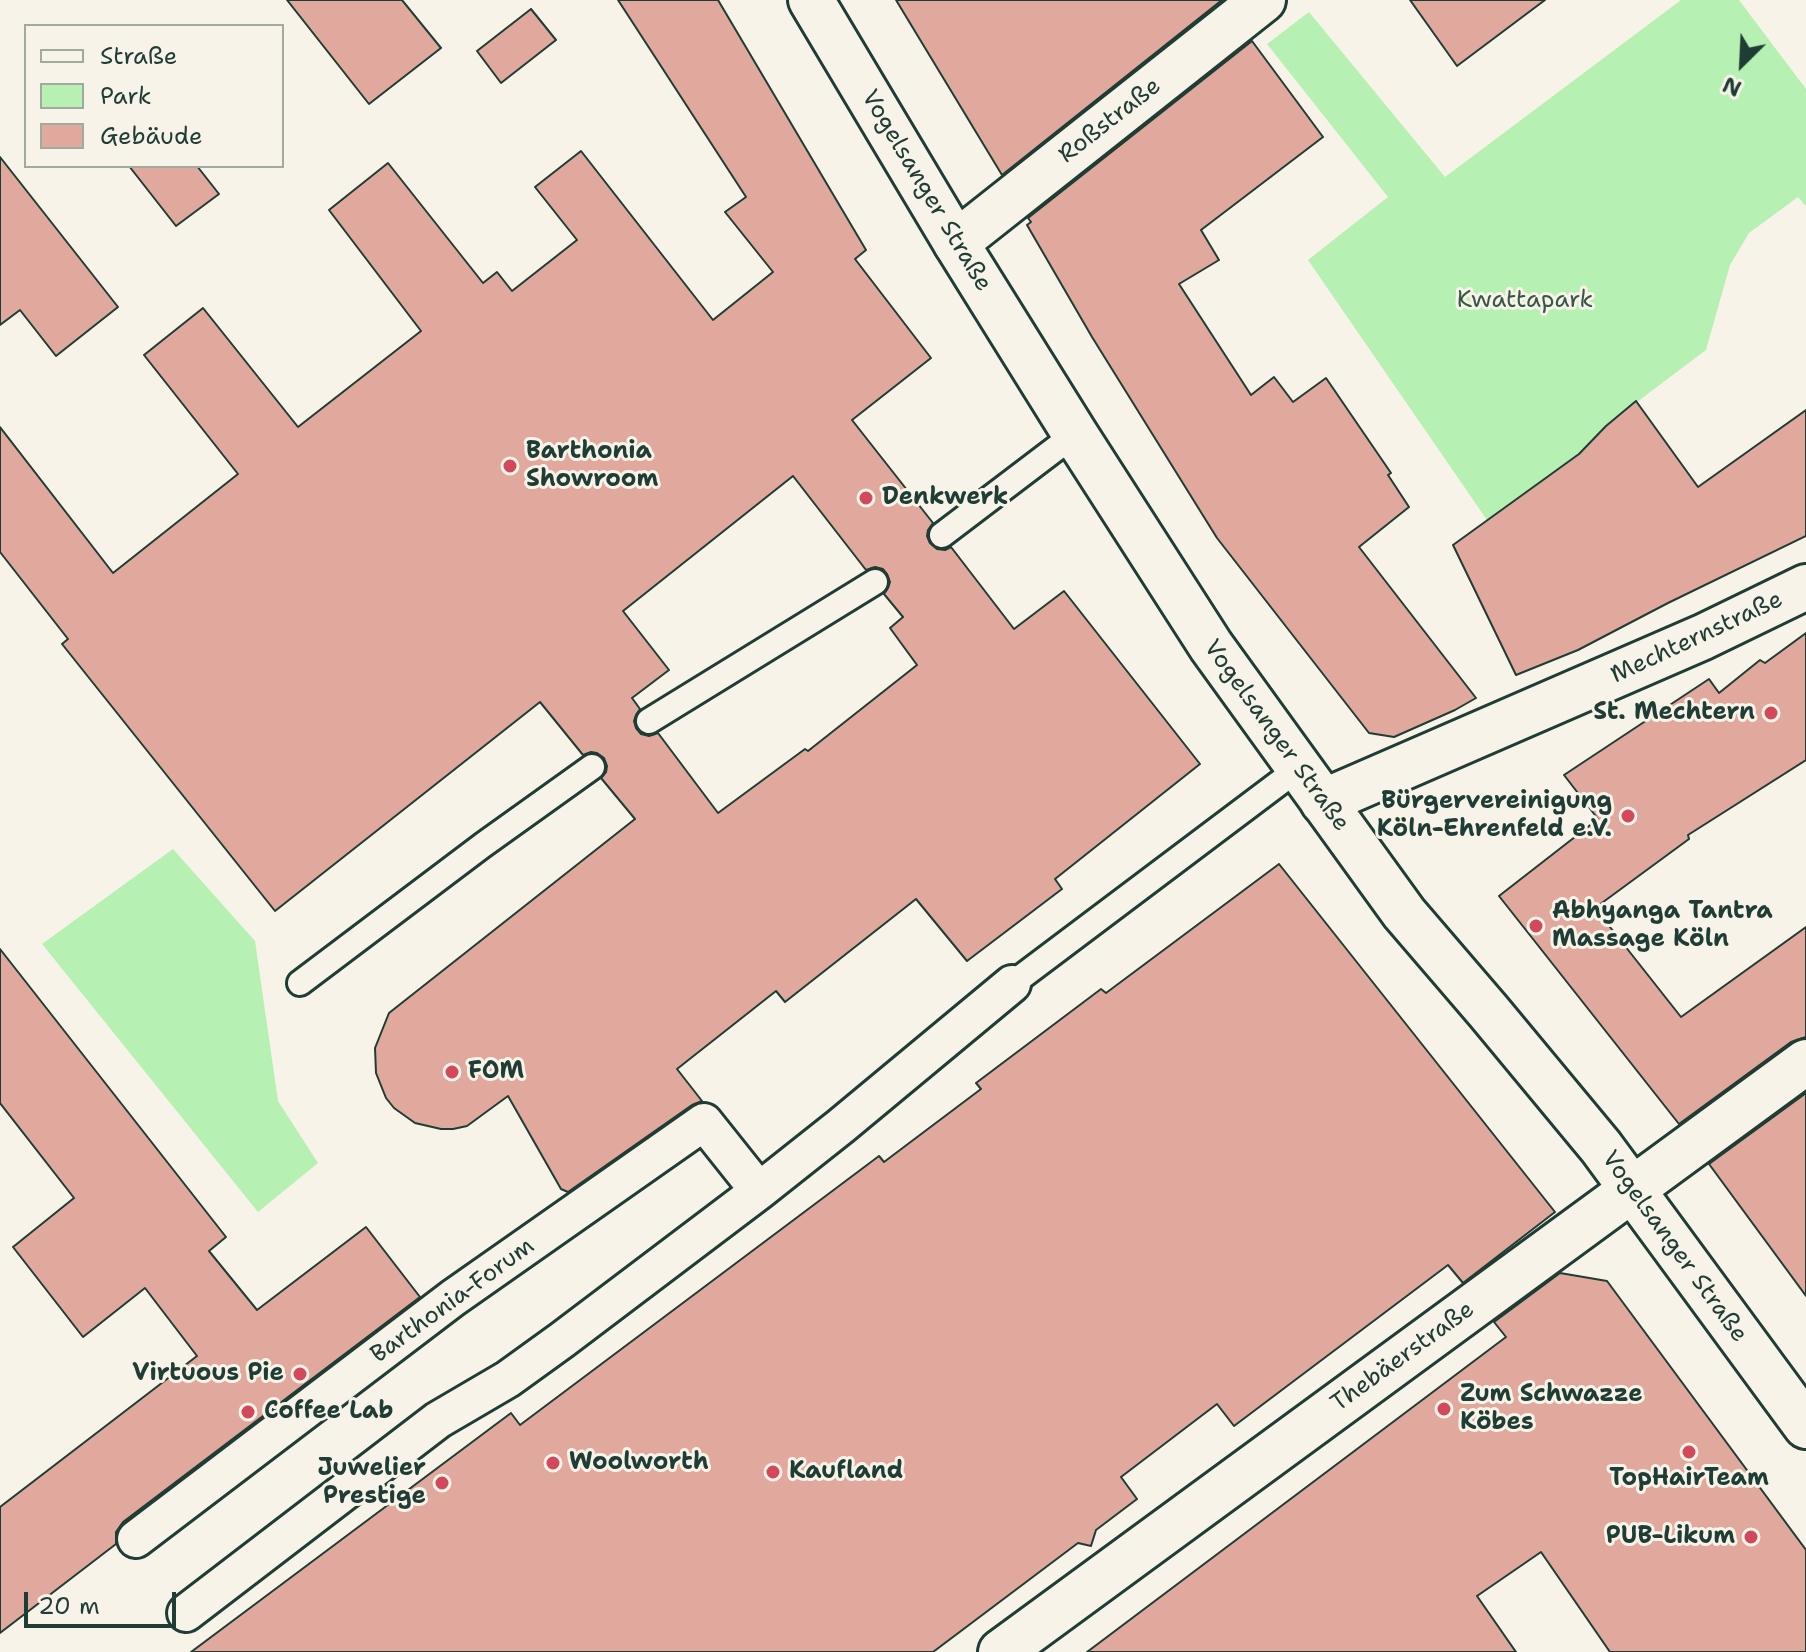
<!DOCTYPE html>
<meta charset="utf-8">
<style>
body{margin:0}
#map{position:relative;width:1806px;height:1652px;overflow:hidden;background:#f7f3e8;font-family:"Shantell Sans",sans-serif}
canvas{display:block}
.legend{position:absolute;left:24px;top:24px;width:260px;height:144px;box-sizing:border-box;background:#f7f3e8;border:2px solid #a1aaa0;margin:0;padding:10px 14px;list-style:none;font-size:24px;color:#1f3d34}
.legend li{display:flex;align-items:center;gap:16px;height:40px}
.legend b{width:40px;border:2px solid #a1aaa0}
.north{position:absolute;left:1702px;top:24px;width:80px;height:80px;-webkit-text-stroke:6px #f7f3e8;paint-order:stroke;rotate:204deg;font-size:22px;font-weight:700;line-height:32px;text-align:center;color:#1f3d34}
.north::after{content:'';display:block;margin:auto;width:28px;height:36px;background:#1f3d34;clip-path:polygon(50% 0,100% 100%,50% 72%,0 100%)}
.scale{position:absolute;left:24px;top:1592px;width:152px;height:36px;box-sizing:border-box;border:4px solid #1f3d34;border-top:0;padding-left:10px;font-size:24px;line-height:28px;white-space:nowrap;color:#1f3d34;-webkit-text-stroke:6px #f7f3e8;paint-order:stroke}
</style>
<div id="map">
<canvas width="1806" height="1652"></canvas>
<ul class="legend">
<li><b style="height:10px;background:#f7f3e8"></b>Straße</li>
<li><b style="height:22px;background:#b7f0b3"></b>Park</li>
<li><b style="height:22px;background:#e1a89d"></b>Gebäude</li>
</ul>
<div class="north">N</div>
<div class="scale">20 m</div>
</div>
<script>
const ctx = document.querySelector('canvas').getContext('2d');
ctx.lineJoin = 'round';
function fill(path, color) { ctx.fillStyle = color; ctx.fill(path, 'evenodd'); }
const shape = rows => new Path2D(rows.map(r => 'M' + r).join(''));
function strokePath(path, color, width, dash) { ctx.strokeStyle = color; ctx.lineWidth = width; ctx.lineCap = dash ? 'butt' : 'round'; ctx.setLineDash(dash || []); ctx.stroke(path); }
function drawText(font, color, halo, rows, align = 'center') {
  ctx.font = font + ' "Shantell Sans",sans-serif'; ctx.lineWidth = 6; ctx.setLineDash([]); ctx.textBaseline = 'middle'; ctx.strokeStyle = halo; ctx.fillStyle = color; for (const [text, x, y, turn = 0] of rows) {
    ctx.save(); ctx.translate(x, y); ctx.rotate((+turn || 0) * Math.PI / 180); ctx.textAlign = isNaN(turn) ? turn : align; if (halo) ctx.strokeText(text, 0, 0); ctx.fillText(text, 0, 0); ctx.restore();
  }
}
fill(shape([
 [1681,0,1739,0,1806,89,1806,206,1798,197,1749,233,1730,265,1706,350,1605,426,1579,454,1487,520,1308,260,1388,197,1267,44,1309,12,1445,177],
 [173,849,255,941,278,1101,318,1163,258,1212,42,944]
]), '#b7f0b3');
const building = shape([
 [287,0,402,0,441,48,369,104,287,0],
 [618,0,718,0,866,250,855,259,931,358,852,420,933,523,928,530,927,536,930,543,937,549,945,550,951,547,1014,629,1064,591,1200,764,1055,879,1062,889,967,961,916,899,785,1002,776,991,677,1069,702,1101,692,1105,568,1192,561,1189,508,1096,467,1126,453,1129,441,1129,415,1123,394,1108,386,1098,376,1073,375,1048,389,1013,635,819,601,778,606,772,607,766,604,758,597,753,591,752,583,755,540,702,275,911,62,644,68,639,0,552,0,427,113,573,238,474,144,355,203,308,298,427,421,331,329,210,388,163,483,283,497,272,512,291,577,240,535,187,581,151,713,320,773,272,725,212,746,197,618,0],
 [793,476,866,570,875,567,883,569,887,574,890,582,888,588,884,594,903,617,890,628,917,665,808,751,805,749,718,813,658,733,649,736,641,734,636,728,634,721,636,715,640,709,632,698,669,670,623,611,793,476],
 [896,0,1222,0,1002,175,896,0],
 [1410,0,1545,0,1457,66,1410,0],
 [531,9,556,40,501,83,477,51,531,9],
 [1252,41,1323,137,1201,230,1219,260,1179,284,1251,395,1274,377,1293,402,1326,378,1391,473,1388,475,1409,507,1359,547,1476,698,1455,710,1394,737,1369,733,1217,538,1092,337,1027,225,1031,222,1028,218,1252,41],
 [0,157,118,307,56,356,20,310,0,325,0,157],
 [129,166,197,166,219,194,176,226,129,166],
 [1636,401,1698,487,1806,410,1806,536,1668,603,1578,650,1516,675,1453,545,1579,454,1606,426,1636,401],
 [1806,633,1806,760,1688,835,1689,839,1595,908,1681,1017,1806,927,1806,1037,1791,1042,1679,1124,1499,896,1598,819,1564,775,1709,679,1719,693,1760,660,1765,663,1806,633],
 [1279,864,1555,1212,1463,1283,1448,1265,1234,1426,1217,1404,1121,1477,1137,1499,1096,1530,1091,1546,1078,1543,933,1652,191,1652,511,1413,520,1425,879,1156,884,1162,981,1089,976,1083,1101,989,1106,993,1279,864],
 [0,949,226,1237,209,1251,257,1310,366,1227,420,1297,123,1522,116,1532,116,1544,0,1633,0,1507,197,1356,145,1288,83,1337,13,1247,74,1198,0,1103,0,949],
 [1806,1093,1806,1296,1709,1164,1806,1093],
 [1560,1273,1607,1281,1806,1550,1806,1652,1610,1652,1541,1552,1477,1596,1516,1652,1087,1652,1506,1337,1494,1322,1560,1273]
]);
fill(building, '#e1a89d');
strokePath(building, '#1f3d34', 2);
const service = shape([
 [942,535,1075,434],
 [649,721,875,582],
 [300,983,483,845,592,767],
 [1012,984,1299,768]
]);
const pedestrian = shape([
 [136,1539,453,1298,704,1122,759,1191],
 [186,1613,438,1420,508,1379,562,1340,759,1191,841,1126,1012,984]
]);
const minor = shape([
 [956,243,1263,0],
 [1323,802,1703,637,1806,587],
 [1001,1652,1806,1062]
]);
const tertiary = shape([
 [811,0,956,243,1075,434,1211,646,1404,913,1489,1012,1601,1147,1806,1426]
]);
strokePath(service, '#1f3d34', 30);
strokePath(pedestrian, '#1f3d34', 42);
strokePath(minor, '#1f3d34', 50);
strokePath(tertiary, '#1f3d34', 50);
strokePath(service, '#f7f3e8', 24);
strokePath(pedestrian, '#f7f3e8', 36);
strokePath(minor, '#f7f3e8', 44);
strokePath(tertiary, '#f7f3e8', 44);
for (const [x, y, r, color] of [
 [510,466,8,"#d1495b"],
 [866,498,8,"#d1495b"],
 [1771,713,8,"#d1495b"],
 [1628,816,8,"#d1495b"],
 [1536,926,8,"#d1495b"],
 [452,1072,8,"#d1495b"],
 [300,1374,8,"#d1495b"],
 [1444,1409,8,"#d1495b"],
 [248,1412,8,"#d1495b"],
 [1689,1452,8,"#d1495b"],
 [553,1463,8,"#d1495b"],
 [773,1472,8,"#d1495b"],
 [442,1483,8,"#d1495b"],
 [1751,1537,8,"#d1495b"]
]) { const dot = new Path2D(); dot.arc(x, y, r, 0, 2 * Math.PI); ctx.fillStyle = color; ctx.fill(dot); strokePath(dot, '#f7f3e8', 3); }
drawText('24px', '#1f3d34', '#f7f3e8', [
 ["Roßstraße",1110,121,-38],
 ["Vogelsanger Straße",926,191,59],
 ["Mechternstraße",1697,638,-25],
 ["Vogelsanger Straße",1276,736,54],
 ["Vogelsanger Straße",1674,1247,54],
 ["Barthonia-Forum",453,1301,-36],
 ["Thebäerstraße",1403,1357,-36]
]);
drawText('24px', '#365847', '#f7f3e8', [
 ["Kwattapark",1525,301]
]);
drawText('bold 24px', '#1f3d34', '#f7f3e8', [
 ["Barthonia",526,452],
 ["Showroom",526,480],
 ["Denkwerk",882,498],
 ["St. Mechtern",1755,713,"right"],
 ["Bürgervereinigung",1612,802,"right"],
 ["Köln-Ehrenfeld e.V.",1612,830,"right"],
 ["Abhyanga Tantra",1552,912],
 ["Massage Köln",1552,940],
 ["FOM",468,1072],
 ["Virtuous Pie",284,1374,"right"],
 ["Zum Schwazze",1460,1395],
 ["Köbes",1460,1423],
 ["Coffee Lab",264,1412],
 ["Woolworth",569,1463],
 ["Juwelier",426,1469,"right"],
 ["Prestige",426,1497,"right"],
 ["Kaufland",789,1472],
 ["TopHairTeam",1689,1479,"center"],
 ["PUB-Likum",1735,1537,"right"]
], 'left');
</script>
